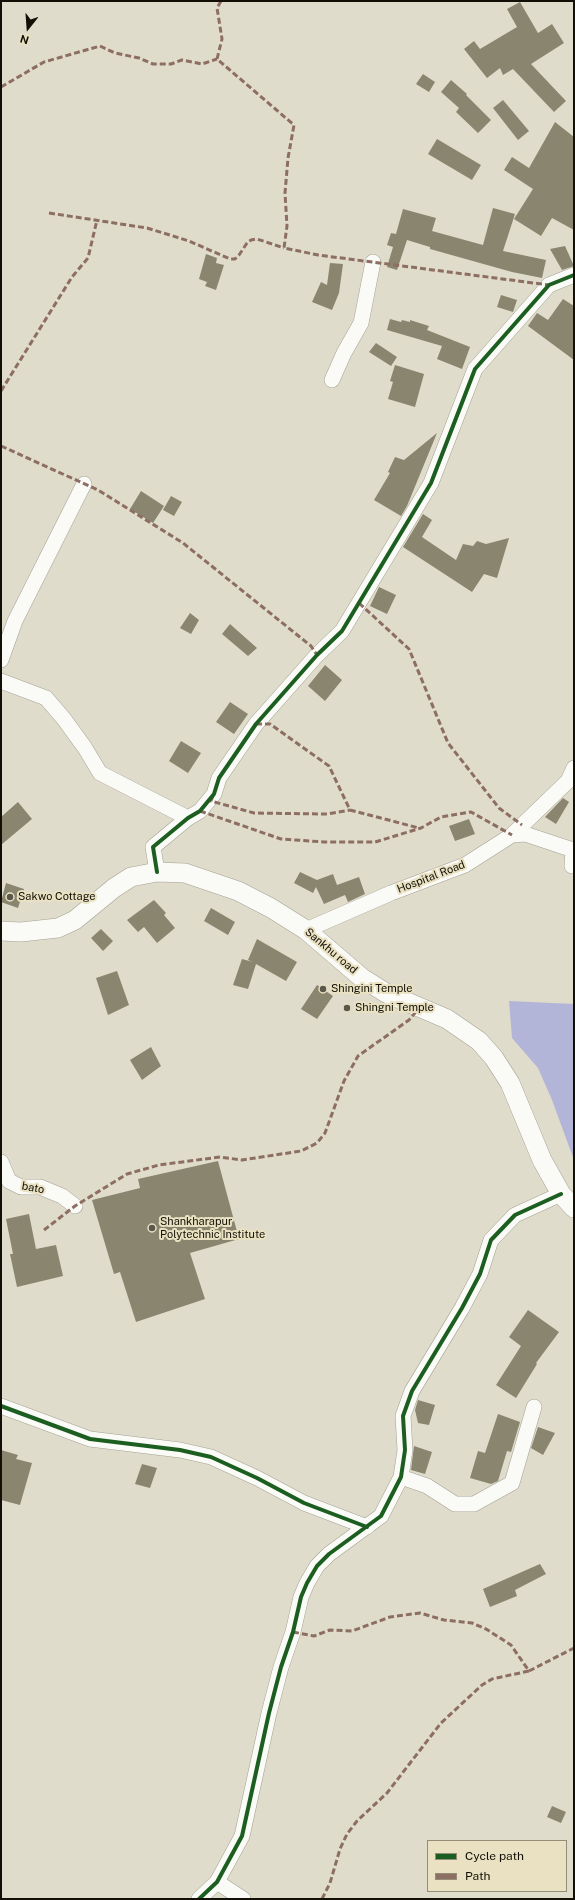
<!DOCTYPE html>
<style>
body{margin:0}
#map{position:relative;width:575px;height:1900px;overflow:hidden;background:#e0dccb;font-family:"Public Sans",sans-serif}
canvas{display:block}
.frame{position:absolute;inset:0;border:2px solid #121006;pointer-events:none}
.legend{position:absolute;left:427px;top:1840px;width:140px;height:52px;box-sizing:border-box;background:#e9e1c2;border:1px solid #938d77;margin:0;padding:5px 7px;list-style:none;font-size:12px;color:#121006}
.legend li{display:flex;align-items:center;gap:8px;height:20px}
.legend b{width:20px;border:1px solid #938d77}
.north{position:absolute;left:8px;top:8px;width:40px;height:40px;-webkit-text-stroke:3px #e9e1c2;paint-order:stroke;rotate:197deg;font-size:11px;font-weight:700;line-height:16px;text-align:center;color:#121006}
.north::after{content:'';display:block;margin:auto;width:14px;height:18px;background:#121006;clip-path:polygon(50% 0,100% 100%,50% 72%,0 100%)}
</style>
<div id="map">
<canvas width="575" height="1900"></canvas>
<div class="frame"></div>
<ul class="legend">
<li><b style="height:5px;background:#1b5e20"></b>Cycle path</li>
<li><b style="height:5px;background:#8d6e63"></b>Path</li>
</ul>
<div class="north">N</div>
</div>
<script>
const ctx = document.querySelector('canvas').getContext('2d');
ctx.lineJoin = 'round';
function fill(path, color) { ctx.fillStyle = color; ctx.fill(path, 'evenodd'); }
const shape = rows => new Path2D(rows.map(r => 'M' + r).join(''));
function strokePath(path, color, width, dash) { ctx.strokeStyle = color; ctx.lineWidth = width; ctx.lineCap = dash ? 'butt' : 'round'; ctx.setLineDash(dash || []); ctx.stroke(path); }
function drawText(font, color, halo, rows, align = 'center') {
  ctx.font = font + ' "Public Sans",sans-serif'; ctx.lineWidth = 4; ctx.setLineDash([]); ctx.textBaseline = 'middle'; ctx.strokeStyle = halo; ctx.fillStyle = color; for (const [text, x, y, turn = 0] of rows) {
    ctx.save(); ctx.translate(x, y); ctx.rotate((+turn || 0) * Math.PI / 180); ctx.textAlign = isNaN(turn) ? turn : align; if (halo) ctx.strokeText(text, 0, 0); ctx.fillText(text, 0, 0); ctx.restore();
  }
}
fill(shape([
 [509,1001,574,1004,574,1160,552,1100,538,1068,512,1038]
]), '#b3b5d8');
fill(shape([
 [520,2,538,33,552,24,564,43,531,64,566,101,554,112,513,69,503,75,500,68,487,78,464,49,474,41,480,49,517,27,507,9],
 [423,74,435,82,429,92,416,84],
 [451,80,467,94,466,95,491,120,478,133,456,112,459,108,441,92],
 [503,100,529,131,518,140,493,108],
 [555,122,574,137,574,230,552,218,541,236,514,219,533,189,504,170,512,157,529,168],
 [437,139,481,165,472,180,428,154],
 [493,208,515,214,503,251,546,260,542,278,512,272,430,249,430,247,407,240,397,270,387,267,393,247,387,245,391,233,396,234,403,209,436,218,432,231,483,245],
 [565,246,574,266,562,270,550,249],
 [206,254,217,258,216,263,224,265,216,290,205,286,207,282,199,279],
 [330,263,343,264,339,293,332,310,312,302,321,282,327,285],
 [501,295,517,300,513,312,497,307],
 [563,299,574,306,574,360,528,326,537,313,548,320],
 [390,319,401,322,402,320,410,322,410,320,429,326,427,330,470,347,462,369,437,359,442,346,387,330],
 [376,343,397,357,391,366,369,352],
 [395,365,424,374,415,407,388,399,393,382,390,381],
 [437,433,407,506,401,516,374,500,390,473,388,472,395,457,404,460],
 [141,491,164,506,153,523,130,509],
 [171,496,182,502,174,516,163,510],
 [423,514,432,520,422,537,456,560,463,544,473,546,477,541,486,544,509,538,497,578,484,574,472,592,403,547],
 [379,587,396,595,387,614,370,606],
 [190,613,199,620,191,634,180,628],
 [230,624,257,648,248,656,222,634],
 [325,665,342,680,325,701,308,686],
 [230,702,248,714,234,734,216,722],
 [181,741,201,753,188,773,169,761],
 [563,798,569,802,556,824,545,817],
 [18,802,32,819,1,845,1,817],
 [469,819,475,834,455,841,449,826],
 [300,872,317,880,333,874,337,885,359,877,365,894,348,902,345,895,324,904,316,887,313,893,294,883],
 [6,883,24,889,18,908,1,902],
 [154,900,166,913,164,915,175,928,157,943,144,927,138,932,127,920],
 [211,908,235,922,228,935,204,921],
 [101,929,113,941,103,951,91,938],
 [257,939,297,962,286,981,256,964,248,989,233,985,242,959,253,962,248,960],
 [117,971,129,1005,108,1015,96,978],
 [317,985,333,996,317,1019,301,1009],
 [151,1047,161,1066,142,1080,130,1060],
 [218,1161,239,1239,190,1253,205,1299,136,1322,120,1272,114,1274,92,1200,140,1188,138,1179],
 [29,1214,36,1249,56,1245,63,1276,17,1287,10,1254,13,1254,6,1219],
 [528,1310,559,1332,536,1363,537,1364,516,1398,496,1385,521,1346,509,1337],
 [418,1400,435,1405,429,1425,418,1423,415,1410],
 [498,1414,520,1422,511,1452,507,1451,498,1481,491,1484,470,1478,478,1451,485,1453],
 [538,1427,555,1433,543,1455,531,1448],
 [414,1446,432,1452,425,1474,411,1470],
 [1,1450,18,1455,16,1459,32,1463,20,1505,1,1500],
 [142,1464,157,1468,150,1488,135,1484],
 [540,1564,546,1574,515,1590,517,1596,490,1607,483,1589],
 [552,1806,566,1812,561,1823,547,1817]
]), '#8a856e');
const minor = shape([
 [332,380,344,353,361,323,373,262],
 [1,660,15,621,84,484],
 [1,681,46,698,64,719,85,748,100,773,188,818],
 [512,835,525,834,573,850,572,866],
 [157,872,153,847,188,818,200,811,214,794,219,778,256,724,317,655,342,631,431,483,475,369,549,285,574,275],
 [306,930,391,893,465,865,512,835,568,781,574,768],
 [1,1162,9,1181,21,1187,40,1187,62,1196,75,1206],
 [1,1406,90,1439,180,1450,211,1457,257,1478,304,1503,367,1527],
 [401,1477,427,1486,455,1504,474,1504,512,1483,534,1407],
 [217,1882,243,1899],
 [199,1899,217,1882,242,1836,269,1713,281,1667,293,1632,301,1597,307,1583,317,1566,329,1554,381,1516,401,1477,405,1450,403,1416,412,1391,462,1308,480,1274,491,1240,515,1215,561,1194]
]);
const major = shape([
 [1,931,21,932,58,928,75,920,114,888,131,877,157,872,185,873,238,891,271,908,306,930,362,978,386,993,447,1019,479,1041,494,1058,510,1083,542,1160,561,1194,574,1208]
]);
strokePath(minor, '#a4a193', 16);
strokePath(major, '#a4a193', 20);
strokePath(minor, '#fafaf7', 15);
strokePath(major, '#fafaf7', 19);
strokePath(shape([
 [221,1,217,8,222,39,217,59,294,125,288,158,285,193,287,226,284,248,318,255,549,285],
 [1,87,44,62,100,46,115,53,139,58,153,64,171,64,182,60,202,64,217,59],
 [49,213,147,228,189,241,230,259,235,259,239,255,247,243,251,240,257,239,284,248],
 [1,391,72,277,88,258,97,220],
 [1,446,98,490,183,543,311,646,317,655],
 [359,603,409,649,448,743,499,808,522,825],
 [256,724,270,724,329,766,350,810,419,828],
 [213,796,211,801,254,813,327,814,350,810],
 [200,811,281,839,324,842,375,842,421,828,441,817,471,812,512,835],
 [44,1230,75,1206,127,1174,159,1165,220,1157,242,1160,301,1151,317,1143,325,1133,344,1081,358,1056,409,1020,420,1007],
 [293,1632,314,1636,330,1630,352,1631,390,1617,420,1613,444,1620,472,1623,486,1629,511,1645,529,1671,574,1648],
 [322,1899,330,1883,340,1849,347,1834,357,1821,387,1793,441,1723,482,1685,492,1679,529,1671]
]), '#8d6e63', 3, [6, 3]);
strokePath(shape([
 [157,872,153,847,188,818,200,811,214,794,219,778,256,724,317,655,342,631,431,483,475,369,549,285,574,275],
 [1,1406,90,1439,180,1450,211,1457,257,1478,304,1503,367,1527],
 [199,1899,217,1882,242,1836,269,1713,281,1667,293,1632,301,1597,307,1583,317,1566,329,1554,381,1516,401,1477,405,1450,403,1416,412,1391,462,1308,480,1274,491,1240,515,1215,561,1194]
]), '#1b5e20', 4);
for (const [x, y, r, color] of [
 [10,897,4,"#5a574b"],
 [323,989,4,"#5a574b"],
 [347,1008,4,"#5a574b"],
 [152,1228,4,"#5a574b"]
]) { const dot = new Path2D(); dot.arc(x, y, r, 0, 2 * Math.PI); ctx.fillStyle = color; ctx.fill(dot); strokePath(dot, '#e9e1c2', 1.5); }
drawText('11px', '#121006', '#e9e1c2', [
 ["Hospital Road",431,877,-21],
 ["Sankhu road",331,951,40],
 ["bato",33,1188,10]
]);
drawText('11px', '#121006', '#e9e1c2', [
 ["Sakwo Cottage",18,897],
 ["Shingini Temple",331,989],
 ["Shingni Temple",355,1008],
 ["Shankharapur",160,1222],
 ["Polytechnic Institute",160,1235]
], 'left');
</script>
